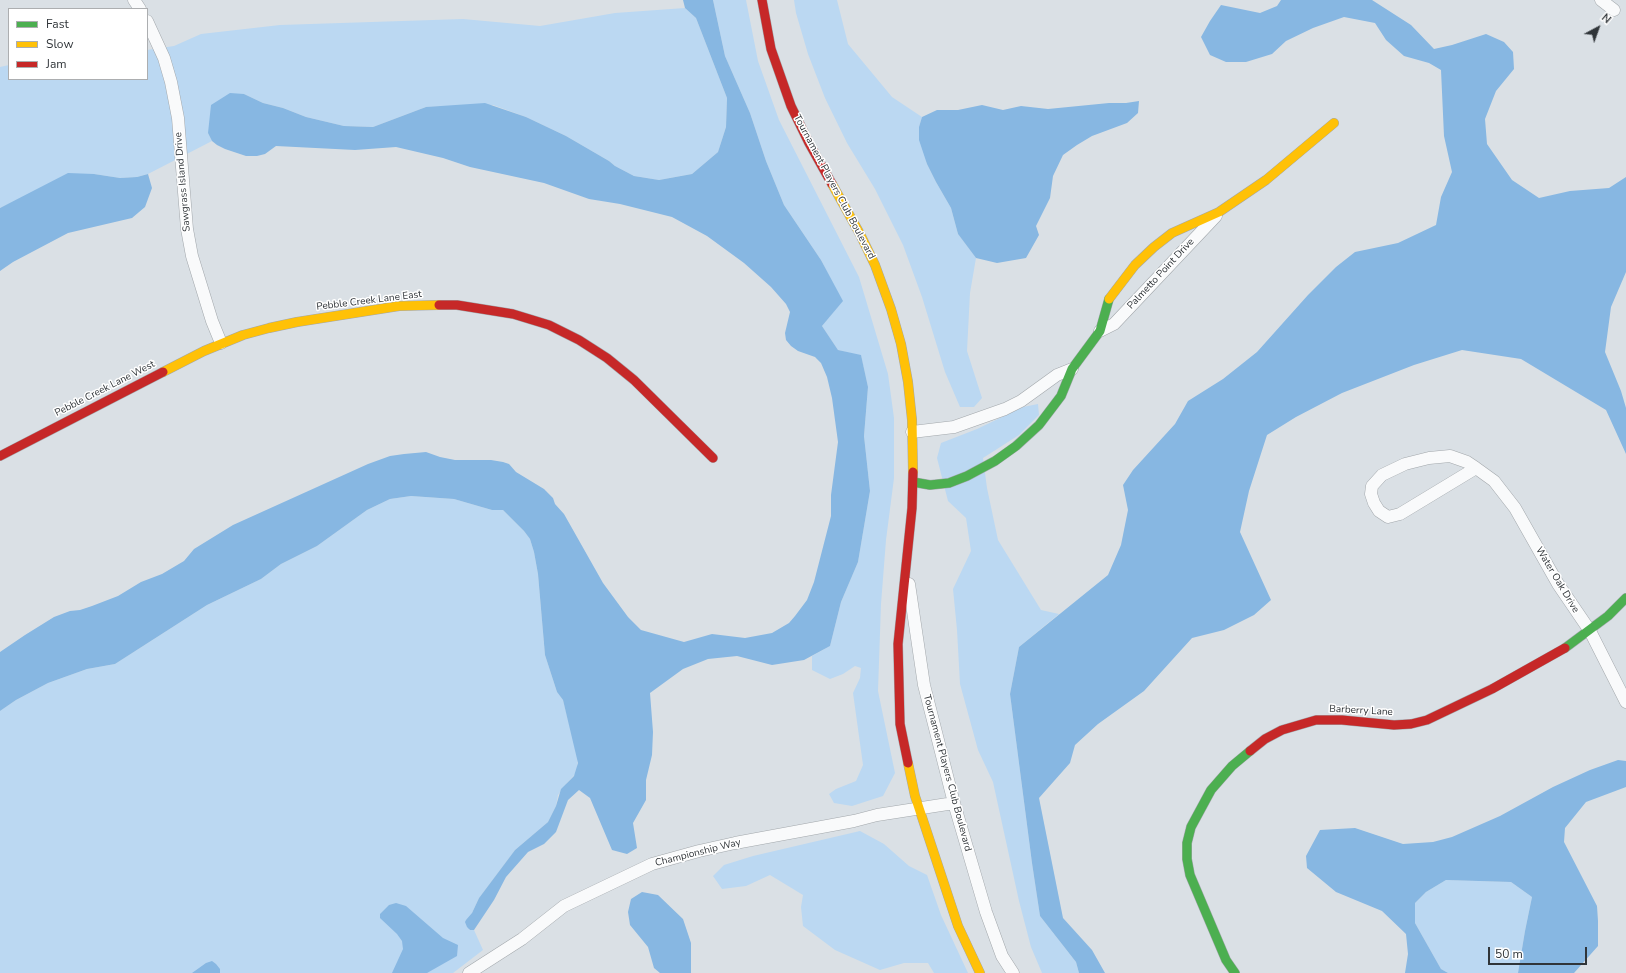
<!DOCTYPE html>
<style>
body{margin:0}
#map{position:relative;width:1626px;height:973px;overflow:hidden;background:#dae0e5;font-family:"Nunito Sans",sans-serif}
canvas{display:block}
.legend{position:absolute;left:8px;top:8px;width:140px;height:72px;box-sizing:border-box;background:#fff;border:1px solid #acaeb0;margin:0;padding:5px 7px;list-style:none;font-size:12px;color:#303539}
.legend li{display:flex;align-items:center;gap:8px;height:20px}
.legend b{width:20px;border:1px solid #acaeb0}
.north{position:absolute;left:1578px;top:8px;width:40px;height:40px;-webkit-text-stroke:3px #fff;paint-order:stroke;rotate:41deg;font-size:11px;font-weight:700;line-height:16px;text-align:center;color:#303539}
.north::after{content:'';display:block;margin:auto;width:14px;height:18px;background:#303539;clip-path:polygon(50% 0,100% 100%,50% 72%,0 100%)}
.scale{position:absolute;left:1488px;top:947px;width:99px;height:18px;box-sizing:border-box;border:2px solid #303539;border-top:0;padding-left:5px;font-size:12px;line-height:14px;white-space:nowrap;color:#303539;-webkit-text-stroke:3px #fff;paint-order:stroke}
</style>
<div id="map">
<canvas width="1626" height="973"></canvas>
<ul class="legend">
<li><b style="height:5px;background:#4caf50"></b>Fast</li>
<li><b style="height:5px;background:#ffc107"></b>Slow</li>
<li><b style="height:5px;background:#c62828"></b>Jam</li>
</ul>
<div class="north">N</div>
<div class="scale">50 m</div>
</div>
<script>
const ctx = document.querySelector('canvas').getContext('2d');
ctx.lineJoin = 'round';
function fill(path, color) { ctx.fillStyle = color; ctx.fill(path, 'evenodd'); }
const shape = rows => new Path2D(rows.map(r => 'M' + r).join(''));
function strokePath(path, color, width, dash) { ctx.strokeStyle = color; ctx.lineWidth = width; ctx.lineCap = dash ? 'butt' : 'round'; ctx.setLineDash(dash || []); ctx.stroke(path); }
function drawText(font, color, halo, rows, align = 'center') {
  ctx.font = font + ' "Nunito Sans",sans-serif'; ctx.lineWidth = 3; ctx.setLineDash([]); ctx.textBaseline = 'middle'; ctx.strokeStyle = halo; ctx.fillStyle = color; for (const [text, x, y, turn = 0] of rows) {
    ctx.save(); ctx.translate(x, y); ctx.rotate((+turn || 0) * Math.PI / 180); ctx.textAlign = isNaN(turn) ? turn : align; if (halo) ctx.strokeText(text, 0, 0); ctx.fillText(text, 0, 0); ctx.restore();
  }
}
fill(shape([
 [713,0,746,0,758,61,779,120,859,277,888,374,894,418,894,478,886,540,881,604,878,691,895,773,883,796,852,806,834,803,829,794,836,789,856,781,863,765,853,693,860,678,861,668,855,666,843,674,830,679,812,670,812,656,830,646,841,602,858,562,870,491,864,436,868,387,861,356,838,350,822,326,842,301,821,260,784,205,766,161,750,113,725,56],
 [794,0,837,0,848,44,892,97,922,117,919,127,927,164,936,182,951,208,958,234,976,258,970,293,967,351,982,398,974,407,960,407,945,372,922,297,903,245,875,189,847,143,825,98,808,54,796,13],
 [685,8,696,18,727,98,726,127,718,152,692,174,659,180,634,176,615,166,609,161,566,136,526,117,493,105,426,107,373,127,344,126,306,117,283,108,263,103,244,94,208,133,212,141,148,174,137,177,120,178,94,174,23,197,0,208,0,67,9,65,9,79,147,79,147,50,174,46,201,34,280,25,463,19,540,26,615,13],
 [1038,404,1039,415,1019,435,983,458,987,488,998,540,1041,610,1059,614,1019,647,1010,694,1032,863,1040,916,1076,962,1079,973,1042,973,1031,947,1019,901,993,782,978,750,960,684,957,630,953,589,971,551,966,518,948,501,937,458,941,443,977,429,1023,407],
 [411,496,454,499,492,510,503,510,524,531,530,539,534,552,538,574,545,655,557,692,563,700,578,758,577,772,567,783,558,795,556,806,548,822,515,850,479,898,472,913,469,930,474,930,483,950,453,973,0,973,0,711,16,700,48,683,87,669,115,664,207,605,261,579,281,564,317,546,367,510,390,499],
 [860,831,884,844,909,866,927,875,941,915,968,973,934,973,928,963,904,963,880,970,835,950,803,926,801,907,803,895,770,875,746,886,722,889,713,876,724,865,753,856],
 [1446,880,1511,882,1532,897,1525,931,1518,973,1448,973,1441,969,1415,923,1414,904,1426,892]
]), '#bbd8f2');
fill(shape([
 [683,0,713,0,725,56,750,113,766,161,784,205,821,260,843,301,822,326,838,350,861,355,868,387,864,436,870,491,858,562,841,602,830,646,804,660,772,665,737,656,708,659,683,669,650,693,653,732,652,755,646,780,646,800,633,823,637,848,627,854,612,850,590,798,579,790,568,800,556,832,544,844,528,852,506,877,494,900,474,930,470,930,467,927,465,922,466,920,472,913,479,898,515,850,548,822,556,806,561,789,574,776,578,763,563,700,557,692,545,655,538,574,534,552,530,539,524,531,503,510,492,510,454,499,411,496,390,499,367,510,317,546,281,564,261,579,207,605,115,664,87,669,48,683,16,700,0,711,0,652,25,635,54,617,70,611,80,610,92,606,118,596,141,582,162,574,184,561,194,549,233,525,368,464,390,456,404,454,426,452,440,457,455,460,491,460,503,462,509,464,516,472,544,489,553,498,555,504,564,514,603,583,628,617,641,630,684,642,712,634,745,638,772,633,789,623,795,616,807,600,814,582,831,516,831,495,838,442,832,398,827,377,821,363,815,357,798,351,791,346,786,340,785,333,790,312,786,304,771,287,744,263,707,236,672,217,620,204,589,199,544,183,470,167,443,158,396,147,355,150,276,146,265,154,257,156,246,156,225,149,217,145,212,141,208,133,211,105,230,93,244,94,263,103,283,108,306,117,344,126,373,127,426,107,485,103,526,117,566,136,609,161,615,166,634,176,659,180,692,174,718,152,726,127,727,98,696,18,685,8],
 [1281,0,1372,0,1411,25,1434,49,1452,45,1486,34,1504,42,1513,52,1514,69,1496,91,1485,119,1487,144,1512,180,1539,198,1570,191,1609,188,1626,177,1626,272,1611,307,1605,352,1621,391,1626,408,1626,454,1606,410,1521,359,1462,350,1414,365,1342,393,1296,417,1267,435,1249,491,1240,532,1271,600,1254,615,1224,630,1192,638,1144,691,1098,724,1075,745,1070,763,1039,798,1063,918,1092,950,1105,973,1079,973,1076,962,1040,916,1032,863,1010,694,1019,647,1108,575,1121,545,1128,510,1123,485,1133,470,1175,424,1188,401,1223,379,1257,352,1308,295,1336,267,1355,252,1398,243,1436,225,1441,197,1452,172,1444,136,1441,70,1429,63,1404,56,1386,40,1375,23,1344,17,1313,28,1286,41,1272,54,1246,62,1226,62,1210,55,1201,37,1210,21,1221,5,1260,13,1277,6],
 [1139,101,1138,113,1127,123,1092,136,1077,145,1063,155,1053,176,1050,198,1036,226,1039,235,1026,258,997,263,976,258,958,234,951,208,936,182,927,164,919,140,919,127,922,117,937,110,958,110,982,105,1003,110,1021,106,1048,109,1109,103,1126,103],
 [68,173,94,174,120,178,137,177,148,174,152,188,145,207,132,218,68,233,13,262,0,271,0,208],
 [1618,760,1626,761,1626,787,1586,802,1565,828,1564,842,1597,906,1598,921,1598,946,1574,973,1518,973,1525,931,1532,897,1511,882,1446,880,1426,892,1415,903,1415,923,1441,969,1448,973,1405,973,1408,954,1406,934,1382,911,1336,892,1307,868,1306,856,1320,830,1355,828,1403,844,1433,842,1452,837,1500,816,1553,787,1590,770],
 [642,892,658,895,683,919,691,943,691,973,660,973,654,968,648,947,630,925,628,912,631,899],
 [396,903,406,906,443,938,458,945,457,956,427,973,392,973,403,949,402,941,397,934,380,918,380,914,389,905],
 [212,961,216,964,220,969,220,973,192,973,206,963]
]), '#87b7e2');
const street = shape([
 [134,0,140,9],
 [1601,0,1614,10],
 [147,21,164,58,171,82,178,118,187,229,192,256,212,321,221,343],
 [1100,331,1114,324,1216,216],
 [912,432,954,427,1005,409,1021,401,1057,375,1072,369],
 [1476,468,1400,514,1388,517,1379,511,1374,503,1371,494,1372,486,1382,475,1405,464,1429,458,1450,456,1467,462,1476,468,1494,481,1515,508,1558,584,1590,631,1626,702],
 [909,584,924,685,954,803,986,912,1002,956,1013,973],
 [469,973,522,939,564,906,652,864,699,851,735,843,854,821,877,815,954,803]
]);
const fast = shape([
 [913,482,930,485,949,483,967,476,995,461,1016,446,1039,425,1061,396,1072,369,1100,331,1109,299],
 [1565,648,1608,616,1626,598],
 [1235,973,1226,960,1190,875,1187,859,1187,843,1191,827,1211,790,1232,766,1250,751]
]);
const slow = shape([
 [832,184,860,234,875,265,891,309,901,344,908,382,912,420,913,472],
 [1109,299,1135,265,1154,247,1172,233,1219,212,1266,180,1334,123],
 [163,372,204,351,243,335,269,328,297,322,399,306,439,305],
 [908,763,915,796,958,926,980,973]
]);
const jam = shape([
 [762,0,771,49,791,106,809,143,832,184],
 [439,305,457,305,513,314,549,325,579,340,607,358,634,380,713,458],
 [0,456,163,372],
 [1250,751,1265,739,1282,730,1316,720,1342,720,1394,725,1411,724,1427,720,1492,689,1565,648],
 [908,763,900,724,898,644,912,508,913,472]
]);
strokePath(street, '#a2a7ab', 13);
strokePath(fast, '#a2a7ab', 10);
strokePath(slow, '#a2a7ab', 10);
strokePath(jam, '#a2a7ab', 10);
strokePath(street, '#f9fafb', 12);
strokePath(fast, '#4caf50', 9);
strokePath(slow, '#ffc107', 9);
strokePath(jam, '#c62828', 9);
drawText('10px', '#303539', '#fff', [
 ["Sawgrass Island Drive",183,182,-95],
 ["Tournament Players Club Boulevard",834,187,62],
 ["Palmetto Point Drive",1161,274,-47],
 ["Pebble Creek Lane East",369,301,-7],
 ["Pebble Creek Lane West",105,389,-27],
 ["Water Oak Drive",1557,580,59],
 ["Barberry Lane",1361,711,3],
 ["Tournament Players Club Boulevard",947,773,75],
 ["Championship Way",698,853,-14]
]);
</script>
